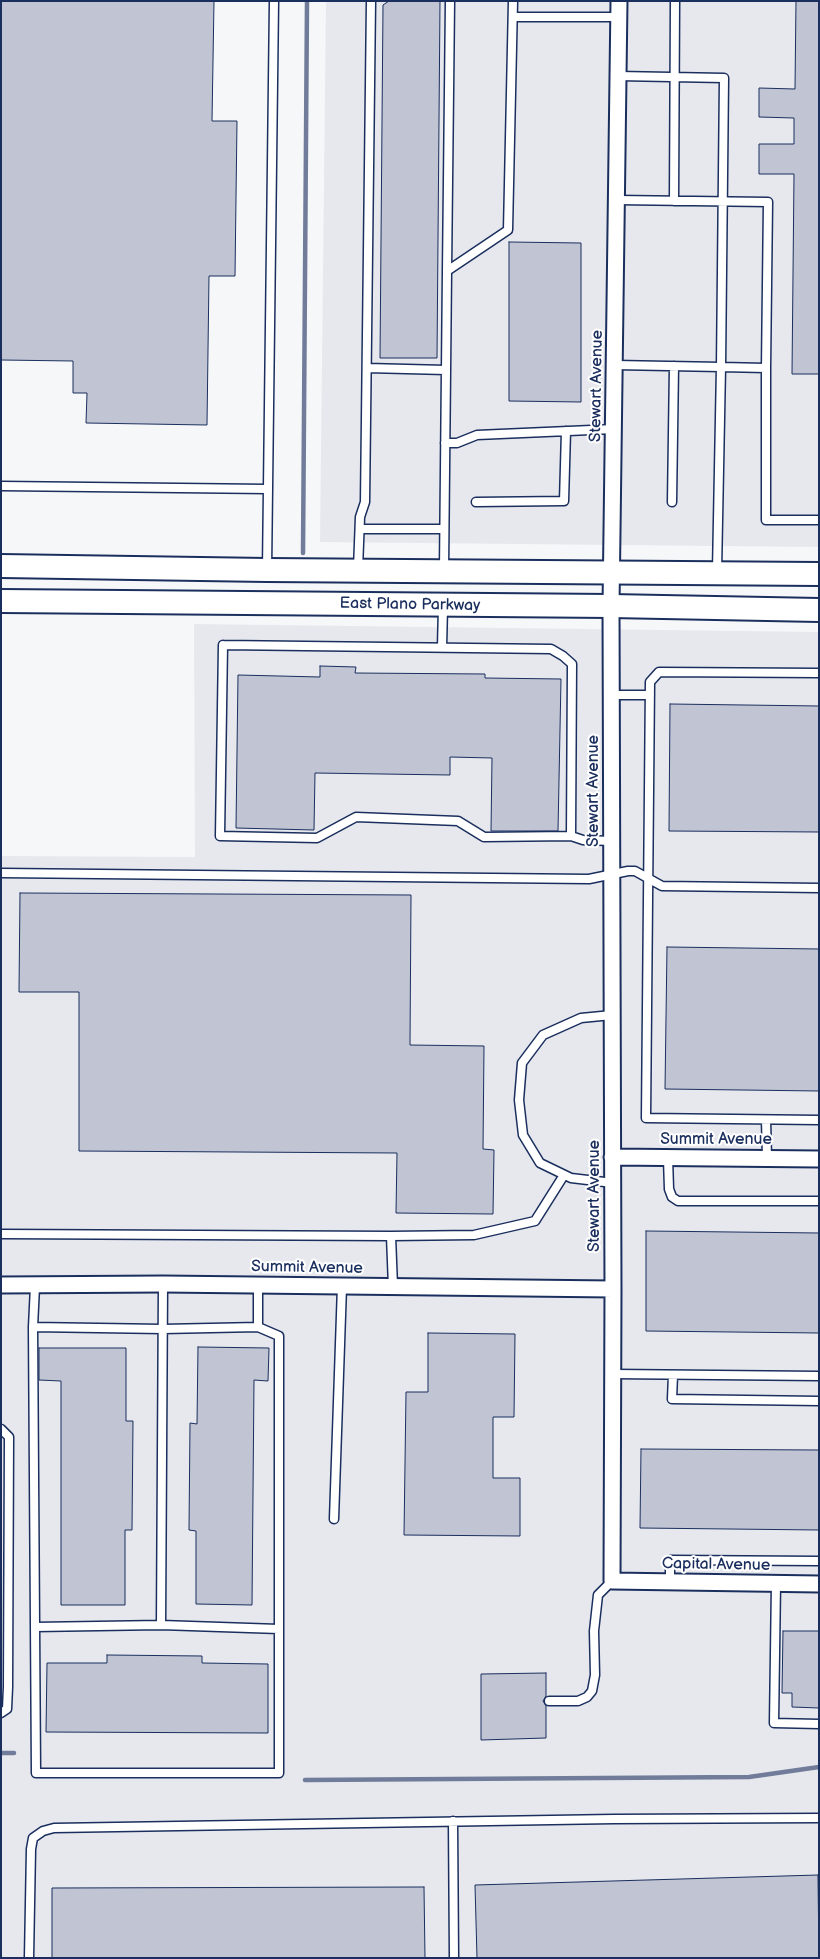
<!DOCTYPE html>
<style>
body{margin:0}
#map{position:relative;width:820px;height:1959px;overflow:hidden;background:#f6f7f9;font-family:"Balsamiq Sans",sans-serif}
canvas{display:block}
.frame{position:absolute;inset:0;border:2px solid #1b2f5e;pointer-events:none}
</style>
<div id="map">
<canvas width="820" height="1959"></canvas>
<div class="frame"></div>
</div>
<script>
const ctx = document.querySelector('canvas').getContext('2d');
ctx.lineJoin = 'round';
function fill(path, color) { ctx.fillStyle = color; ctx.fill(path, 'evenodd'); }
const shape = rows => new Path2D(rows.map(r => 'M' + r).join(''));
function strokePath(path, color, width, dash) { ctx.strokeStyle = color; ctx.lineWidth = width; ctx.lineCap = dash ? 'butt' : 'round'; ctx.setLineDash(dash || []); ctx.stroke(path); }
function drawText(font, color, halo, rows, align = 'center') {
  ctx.font = font + ' "Balsamiq Sans",sans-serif'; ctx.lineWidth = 4; ctx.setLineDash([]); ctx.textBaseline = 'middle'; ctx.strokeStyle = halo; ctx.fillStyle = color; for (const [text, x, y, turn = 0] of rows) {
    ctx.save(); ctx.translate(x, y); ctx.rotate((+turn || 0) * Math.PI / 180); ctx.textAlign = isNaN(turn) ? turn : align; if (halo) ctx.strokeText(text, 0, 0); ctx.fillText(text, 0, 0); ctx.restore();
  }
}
fill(shape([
 [326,1,819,1,819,547,320,542],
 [194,624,819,632,819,1958,1,1958,1,856,195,857]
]), '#e6e8ee');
strokePath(shape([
 [303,553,307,1],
 [1,1753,14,1753],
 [305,1780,749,1777,819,1767]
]), '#707c99', 4.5);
const building = shape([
 [1,1,214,1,212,121,237,121,235,276,209,276,207,425,86,423,87,393,73,393,73,361,1,360,1,1],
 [389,1,440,1,437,358,380,358,383,5,389,1],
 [796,1,819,1,819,374,792,374,794,174,759,174,759,144,794,144,794,118,759,117,759,88,795,89,796,1],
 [509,242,581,243,581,402,509,401,509,242],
 [320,666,356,667,355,673,485,674,485,678,561,679,558,831,491,831,492,758,450,757,450,775,315,773,314,830,236,828,238,675,320,677,320,666],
 [670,704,819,706,819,832,669,831,670,704],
 [20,893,411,895,410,1045,484,1046,483,1149,494,1150,493,1214,396,1213,397,1153,79,1151,79,992,19,992,20,893],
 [667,947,819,949,819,1091,665,1089,667,947],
 [646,1231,819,1233,819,1333,646,1331,646,1231],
 [428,1333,515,1334,514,1417,493,1417,493,1478,520,1478,520,1536,404,1535,406,1392,428,1392,428,1333],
 [198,1347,269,1348,268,1381,254,1380,252,1605,196,1604,196,1531,189,1530,190,1423,197,1424,198,1347],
 [39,1348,126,1348,126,1421,133,1421,132,1530,125,1530,125,1605,61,1605,61,1381,39,1380,39,1348],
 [641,1449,819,1450,819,1530,640,1528,641,1449],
 [783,1631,819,1631,819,1708,792,1707,792,1693,782,1693,783,1631],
 [107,1655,202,1656,202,1663,268,1664,268,1733,46,1732,47,1663,107,1663,107,1655],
 [546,1673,546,1696,543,1701,546,1706,546,1738,481,1740,481,1674,546,1673],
 [818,1875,819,1958,477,1958,475,1885,818,1875],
 [424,1887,425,1958,52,1958,52,1888,424,1887]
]);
fill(building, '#c0c4d3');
strokePath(building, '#1b2f5e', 1);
const lane = shape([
 [513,17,619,17],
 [617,200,768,202,766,368,721,367,717,571],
 [674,201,675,1],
 [447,271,450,1],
 [615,365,721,367,724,78,618,76],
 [367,368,446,370],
 [766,368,766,520,819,520],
 [445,443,457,443,477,435,614,429],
 [1,486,268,489],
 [476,502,564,501,566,431],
 [672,502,674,366],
 [360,529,444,529],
 [267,569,274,1],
 [358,569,360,517,365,502,371,1],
 [444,569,447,271,508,230,513,1],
 [223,645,551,649,563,656,572,664,571,836,484,837,458,821,356,817,317,838,220,836,223,645],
 [442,647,443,607],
 [819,673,659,672,650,682,646,1118,819,1120],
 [611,695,650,695],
 [571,836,583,840,612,841],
 [1,873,589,879,628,871,635,871,662,886,819,888],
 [612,1015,581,1018,543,1035,522,1063,519,1100,523,1135,540,1163,571,1178,613,1183],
 [766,1120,767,1158],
 [668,1158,669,1189,672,1197,678,1201,819,1201],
 [1,1234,391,1236,393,1287],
 [391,1236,474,1235,535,1221,564,1175],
 [35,1286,33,1327,36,1773,279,1773,279,1336,258,1327,258,1285],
 [33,1327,163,1329,258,1327],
 [613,1374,819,1376],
 [673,1375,672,1399,819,1401],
 [1,1429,9,1437,8,1687,7,1709,1,1713],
 [334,1519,342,1286],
 [670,1582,670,1560,819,1561],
 [776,1583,774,1723,819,1724],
 [161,1625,163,1284],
 [35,1627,161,1625,279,1629],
 [549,1701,578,1701,587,1697,592,1691,595,1675,594,1631,598,1595,612,1581],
 [453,1821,454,1958],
 [29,1958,31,1849,33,1838,43,1831,54,1828,614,1819,819,1818]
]);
const street = shape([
 [619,1,611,606,613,1289,612,1581,819,1584],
 [612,1157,819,1159],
 [1,1285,163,1284,613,1289]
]);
const primary = shape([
 [1,566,267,570,819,574],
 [1,601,611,606,819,610]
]);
strokePath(lane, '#1b2f5e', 11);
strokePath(street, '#1b2f5e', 19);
strokePath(primary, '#1b2f5e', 26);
strokePath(lane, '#fff', 8);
strokePath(street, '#fff', 15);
strokePath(primary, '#fff', 22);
drawText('16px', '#1b2f5e', '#fff', [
 ["Stewart Avenue",597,386,-89],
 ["East Plano Parkway",410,605,1],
 ["Stewart Avenue",594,791,-90],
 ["Summit Avenue",716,1140],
 ["Stewart Avenue",595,1196,-90],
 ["Summit Avenue",307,1268,1],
 ["Capital Avenue",716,1565,1]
]);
</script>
